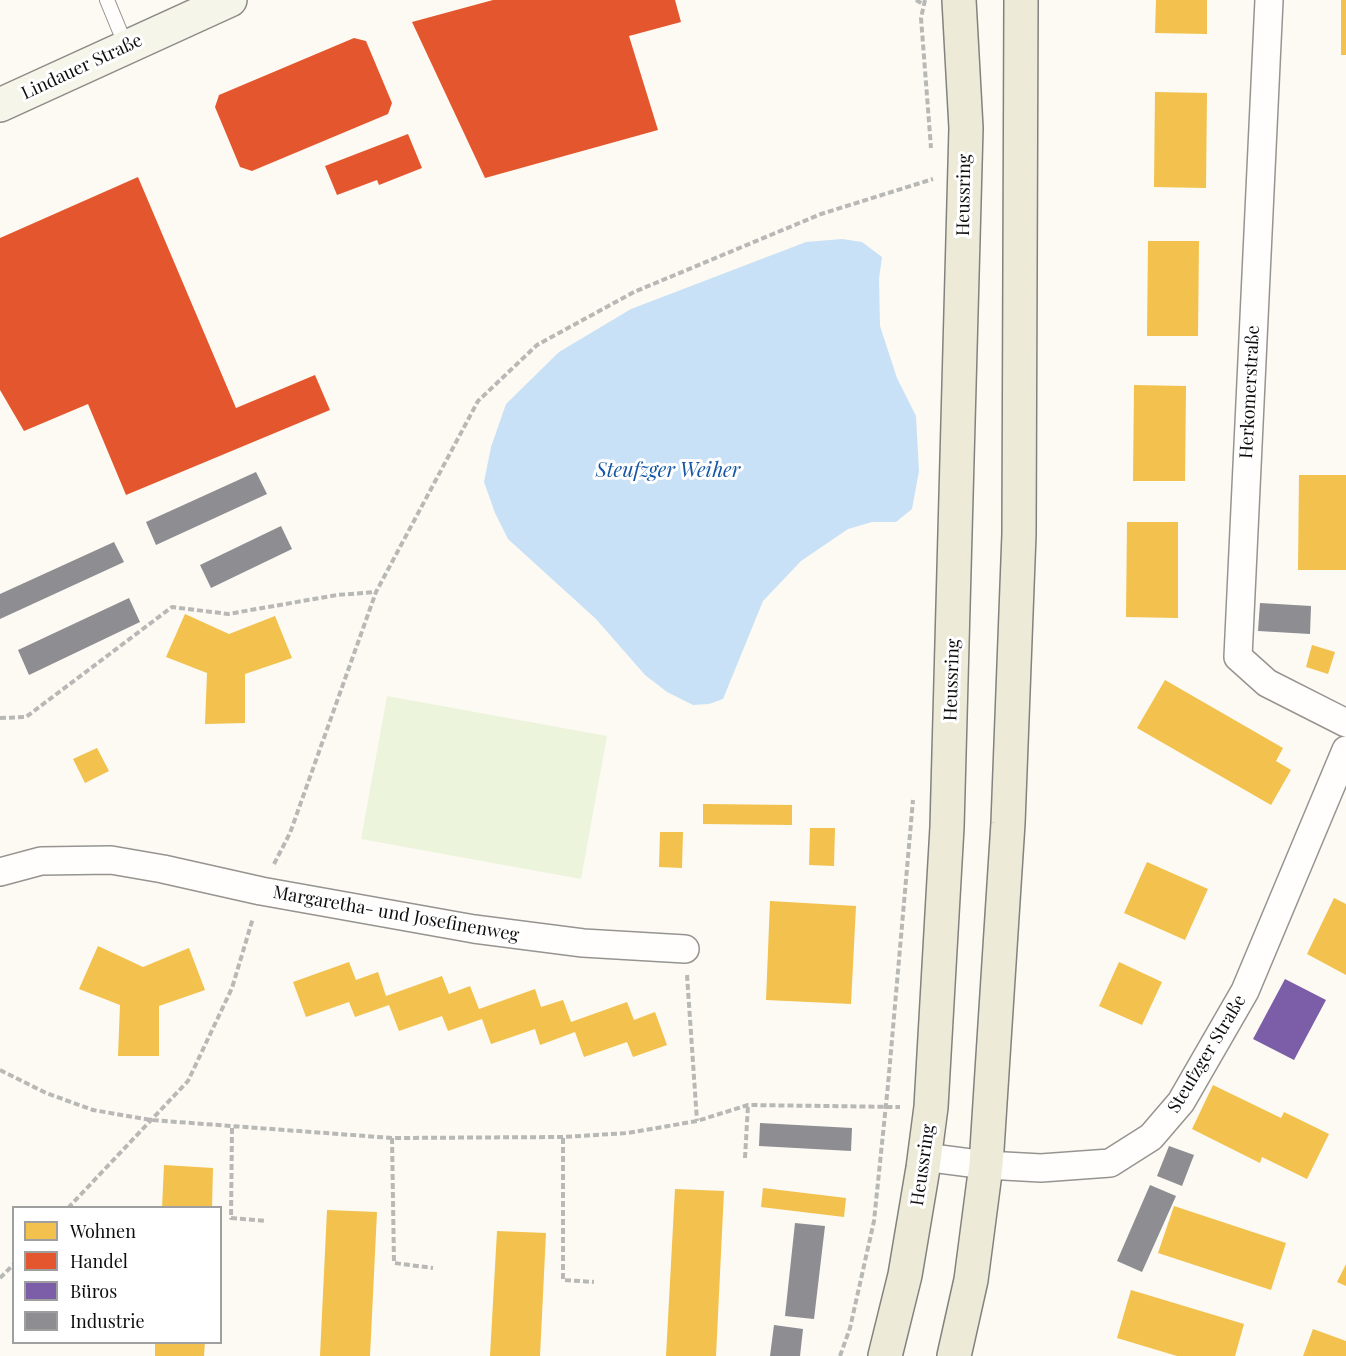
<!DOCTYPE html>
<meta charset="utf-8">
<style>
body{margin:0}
#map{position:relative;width:1346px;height:1356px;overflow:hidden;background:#fcfaf2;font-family:"Playfair Display",serif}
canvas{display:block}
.legend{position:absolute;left:12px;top:1206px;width:210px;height:138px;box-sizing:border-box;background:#fff;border:2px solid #9f9f9f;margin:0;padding:8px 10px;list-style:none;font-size:18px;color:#0e0e0e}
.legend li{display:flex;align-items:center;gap:12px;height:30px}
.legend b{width:30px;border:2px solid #9f9f9f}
</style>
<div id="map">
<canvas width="1346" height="1356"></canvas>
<ul class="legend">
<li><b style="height:16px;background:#f2c14e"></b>Wohnen</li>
<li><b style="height:16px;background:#e4572e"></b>Handel</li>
<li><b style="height:16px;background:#7b5ea7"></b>Büros</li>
<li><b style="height:16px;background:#8d8d92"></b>Industrie</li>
</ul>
</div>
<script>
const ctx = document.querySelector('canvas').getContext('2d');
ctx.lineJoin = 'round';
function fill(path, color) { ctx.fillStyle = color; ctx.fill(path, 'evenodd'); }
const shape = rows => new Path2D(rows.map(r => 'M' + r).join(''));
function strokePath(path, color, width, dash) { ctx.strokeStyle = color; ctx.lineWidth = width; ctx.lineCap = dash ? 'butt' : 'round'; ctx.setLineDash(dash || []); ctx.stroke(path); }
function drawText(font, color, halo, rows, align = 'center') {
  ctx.font = font + ' "Playfair Display",serif'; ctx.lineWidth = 6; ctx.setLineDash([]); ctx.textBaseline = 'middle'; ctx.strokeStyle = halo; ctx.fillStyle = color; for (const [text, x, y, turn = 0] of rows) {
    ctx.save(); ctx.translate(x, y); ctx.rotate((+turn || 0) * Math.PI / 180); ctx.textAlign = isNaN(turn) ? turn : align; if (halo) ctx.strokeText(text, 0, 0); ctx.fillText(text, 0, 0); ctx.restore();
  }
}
fill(shape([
 [387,696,607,736,581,879,361,839]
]), '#ecf5dc');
fill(shape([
 [842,239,862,242,882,257,879,279,880,326,897,378,916,416,919,471,912,509,896,522,872,522,848,529,801,561,763,601,723,699,709,704,693,705,667,692,645,675,596,619,508,539,495,513,484,482,491,447,506,404,559,352,631,309,806,242]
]), '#c9e1f6');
fill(shape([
 [1156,0,1207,0,1207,34,1155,33],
 [1341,0,1346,0,1346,55,1341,55],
 [1155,92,1207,93,1206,188,1154,187],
 [1148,241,1199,241,1198,336,1147,336],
 [1134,385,1186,386,1185,481,1133,481],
 [1299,475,1346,475,1346,570,1298,570],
 [1127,522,1178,522,1178,618,1126,617],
 [185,614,229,634,275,616,292,658,245,674,245,723,205,724,207,673,166,657],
 [1312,645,1335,652,1328,674,1306,667],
 [1165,680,1283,748,1276,761,1291,770,1271,805,1137,728],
 [97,748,109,771,85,783,73,759],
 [703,804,792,805,792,825,703,824],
 [810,828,835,828,834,866,809,865],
 [660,832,683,832,682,868,659,867],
 [1147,862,1208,889,1185,940,1124,913],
 [1334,898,1346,904,1346,975,1307,954],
 [770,901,856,906,851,1004,766,1000],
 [98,946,143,967,189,948,205,990,159,1006,159,1056,118,1056,120,1005,79,989],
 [349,962,356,980,378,972,386,996,442,976,449,994,470,986,479,1009,535,989,541,1007,563,1000,571,1022,627,1002,634,1020,655,1012,667,1045,633,1057,627,1042,584,1057,575,1032,540,1045,535,1029,491,1044,482,1019,448,1031,442,1016,399,1031,389,1005,355,1017,349,1002,306,1017,293,982],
 [1119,962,1162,982,1142,1025,1099,1006],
 [1213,1085,1281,1118,1284,1112,1329,1134,1307,1179,1262,1157,1260,1163,1192,1129],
 [164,1165,213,1168,212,1208,162,1208],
 [763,1188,846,1198,844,1217,761,1207],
 [675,1189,724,1191,716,1356,666,1356],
 [1174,1206,1286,1243,1271,1290,1158,1253],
 [327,1210,377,1212,370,1356,320,1356],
 [497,1231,546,1233,540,1356,490,1356],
 [1346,1264,1346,1286,1337,1282],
 [1131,1290,1244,1324,1235,1356,1177,1356,1117,1338],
 [1313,1329,1346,1341,1346,1356,1303,1356],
 [155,1342,205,1342,204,1356,155,1356]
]), '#f2c14e');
fill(shape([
 [493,0,675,0,681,22,629,36,658,130,485,178,412,22],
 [354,38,366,41,392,103,388,114,252,171,240,167,215,107,219,95],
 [408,134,422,168,379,185,377,180,337,195,325,166],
 [138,177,236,408,315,375,330,410,126,495,88,404,24,431,0,390,0,238]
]), '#e4572e');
fill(shape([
 [1285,979,1326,1000,1294,1060,1253,1039]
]), '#7b5ea7');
fill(shape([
 [256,472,267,494,156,545,146,522],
 [281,526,292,549,211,588,200,565],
 [114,542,124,562,0,619,0,594],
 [129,598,140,622,29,675,18,650],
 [1260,603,1311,606,1310,634,1258,631],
 [760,1123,852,1128,851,1151,759,1146],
 [1169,1146,1194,1155,1182,1186,1157,1176],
 [1150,1185,1176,1196,1142,1272,1117,1261],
 [795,1223,825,1226,814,1319,785,1316],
 [774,1325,803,1329,800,1356,770,1356]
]), '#8d8d92');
const service = shape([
 [107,0,126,46]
]);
const minor = shape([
 [1269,0,1238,657,1267,683,1346,723],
 [0,872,41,861,111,860,163,869,261,891,474,929,583,943,685,949],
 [924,1157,986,1165,1041,1168,1110,1163,1151,1137,1181,1102,1245,991,1346,750]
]);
const secondary = shape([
 [0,105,230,0]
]);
const primary = shape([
 [885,1356,905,1275,923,1168,931,1107,947,827,966,128,959,0],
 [954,1356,971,1280,986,1165,1008,823,1019,534,1021,0]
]);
strokePath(service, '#959491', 16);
strokePath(minor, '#959491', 30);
strokePath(secondary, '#8c8b87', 36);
strokePath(primary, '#82827e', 36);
strokePath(shape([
 [916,0,923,4],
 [925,0,921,18,931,148],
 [0,718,26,717,172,607,228,614,337,595,376,592],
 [274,864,290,833,376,592,478,401,537,345,634,292,821,214,933,179],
 [687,975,697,1121],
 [0,1070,46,1093,93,1110,151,1120,392,1138,563,1137,628,1133,697,1121,748,1105,900,1107],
 [232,1128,231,1218,266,1221],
 [392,1138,394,1263,433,1268],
 [563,1138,563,1280,594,1282],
 [745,1158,748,1105],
 [68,1208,188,1081,232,988,253,918],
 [0,1278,14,1264],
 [840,1356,850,1328,874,1221,888,1085,913,800]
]), '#b8b8b6', 4, [6, 3]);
strokePath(service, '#fffefd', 14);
strokePath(minor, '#fffefd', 27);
strokePath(secondary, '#f5f5ea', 33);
strokePath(primary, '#edead8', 33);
drawText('18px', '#0e0e0e', '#fff', [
 ["Lindauer Straße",82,67,-25],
 ["Heussring",964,195,-89],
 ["Herkomerstraße",1250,392,-87],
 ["Heussring",952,680,-88],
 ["Margaretha- und Josefinenweg",396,914,10],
 ["Steufzger Straße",1207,1054,-59],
 ["Heussring",923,1165,-82]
]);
drawText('italic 20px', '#1455a3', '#fff', [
 ["Steufzger Weiher",668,471]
]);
</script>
